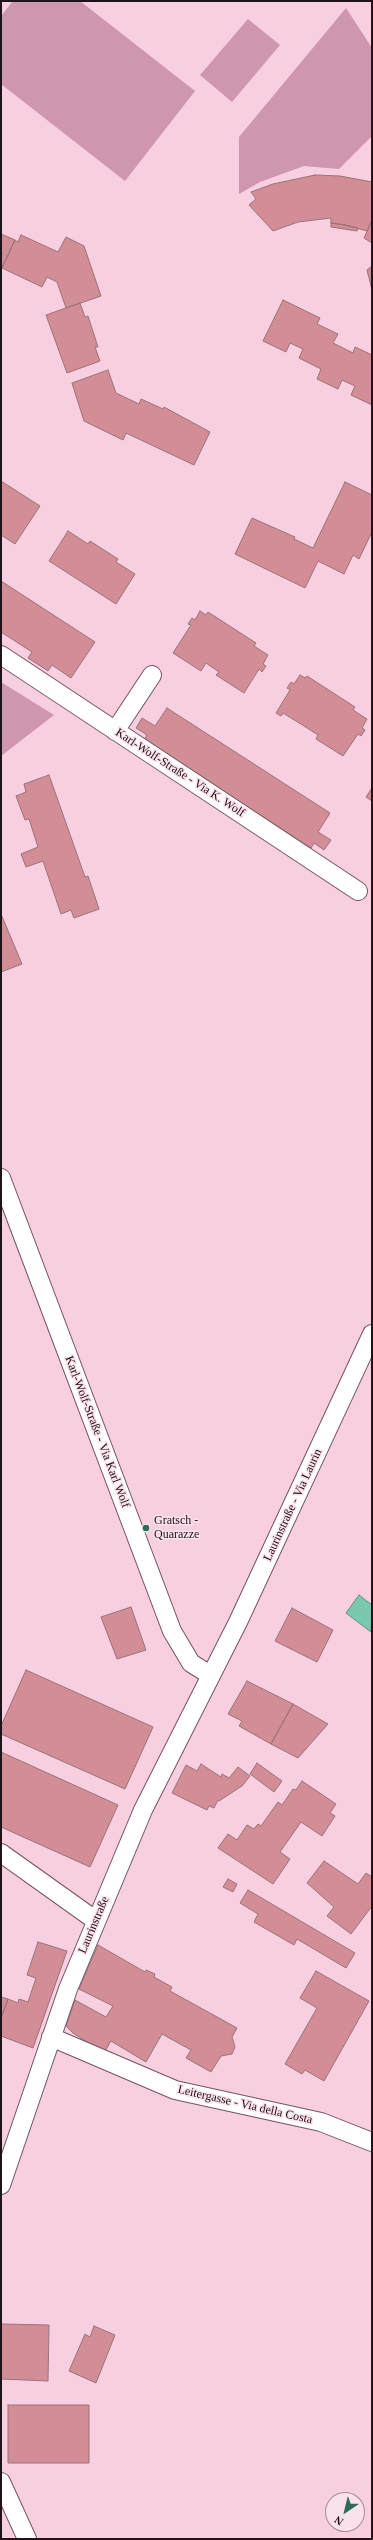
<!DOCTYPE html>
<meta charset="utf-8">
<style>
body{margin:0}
#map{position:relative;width:373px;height:2540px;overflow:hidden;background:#f7cfe0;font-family:Georgia,serif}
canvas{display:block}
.frame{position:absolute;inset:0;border:2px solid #1f1218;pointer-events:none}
.north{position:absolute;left:325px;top:2492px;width:40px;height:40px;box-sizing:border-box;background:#fae1eb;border:1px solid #a28e97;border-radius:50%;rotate:215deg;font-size:11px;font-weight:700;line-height:16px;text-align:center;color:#1f1218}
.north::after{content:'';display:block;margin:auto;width:14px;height:18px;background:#2c6b58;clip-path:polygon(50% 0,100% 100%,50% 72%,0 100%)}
</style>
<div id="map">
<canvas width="373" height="2540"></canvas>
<div class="frame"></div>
<div class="north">N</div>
</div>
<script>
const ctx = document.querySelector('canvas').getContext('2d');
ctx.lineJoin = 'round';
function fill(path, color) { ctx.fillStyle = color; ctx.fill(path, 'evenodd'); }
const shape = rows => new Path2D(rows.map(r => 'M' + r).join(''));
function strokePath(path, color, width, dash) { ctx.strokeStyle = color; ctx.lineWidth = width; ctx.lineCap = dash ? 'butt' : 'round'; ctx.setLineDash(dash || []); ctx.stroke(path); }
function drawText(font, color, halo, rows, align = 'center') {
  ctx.font = font + ' Georgia,serif'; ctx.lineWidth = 3; ctx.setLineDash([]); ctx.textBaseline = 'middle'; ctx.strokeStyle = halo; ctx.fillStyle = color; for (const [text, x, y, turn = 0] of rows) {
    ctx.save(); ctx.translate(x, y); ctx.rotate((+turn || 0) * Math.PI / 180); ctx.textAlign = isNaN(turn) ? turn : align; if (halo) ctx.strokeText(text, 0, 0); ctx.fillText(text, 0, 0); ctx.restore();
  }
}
fill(shape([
 [13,1,80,1,195,91,125,181,1,84,1,16],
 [346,8,372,48,372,136,339,169,304,166,260,182,239,194,239,137],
 [248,19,280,45,232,102,200,75],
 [1,682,54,715,1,756]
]), '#cf96af');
const water = shape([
 [359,1595,372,1605,371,1632,346,1613,359,1595]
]);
fill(water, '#7ac8ae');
strokePath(water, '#5f9181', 1);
const building = shape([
 [315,175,340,176,372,182,372,220,367,231,345,225,331,223,331,218,298,222,273,231,249,205,256,199,251,192,273,184,315,175],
 [372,220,372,243,364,238,372,220],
 [331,223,345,225,358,228,357,231,331,227,331,223],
 [1,234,15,240,1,270,1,234],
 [21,235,58,252,66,237,84,246,101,296,66,308,57,282,47,277,42,287,2,268,15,240,18,242,21,235],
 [372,266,372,290,367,270,372,266],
 [283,300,320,318,317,324,338,334,333,343,353,353,355,347,372,355,372,405,351,395,355,386,342,380,338,389,317,379,321,369,299,358,303,349,290,343,286,352,263,341,283,300],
 [80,303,85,317,88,316,98,347,95,347,100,361,67,373,46,315,80,303],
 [108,370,116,393,139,404,141,399,163,409,164,407,210,432,194,465,126,433,123,440,84,421,72,383,108,370],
 [1,481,40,506,15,544,1,535,1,481],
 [345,482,372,495,372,532,359,559,353,555,344,574,318,561,305,588,235,554,252,518,295,537,294,539,313,548,345,482],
 [68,531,88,544,90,541,118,559,116,562,135,574,116,604,49,561,68,531],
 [1,581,95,642,71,678,52,665,48,671,28,658,32,652,1,632,1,581],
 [200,611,206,615,208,612,256,643,254,646,268,655,263,664,266,666,262,672,259,669,244,693,216,675,219,672,206,663,201,671,173,653,191,625,188,624,192,618,195,620,200,611],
 [300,675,305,678,307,676,355,707,353,710,367,719,362,728,365,730,361,736,358,734,343,756,316,739,318,735,304,726,283,713,281,716,276,713,290,690,287,688,291,682,294,684,300,675],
 [167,708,330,813,318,832,331,840,324,850,314,843,311,848,144,740,147,735,136,728,142,718,155,726,167,708],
 [49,775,85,877,88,876,99,909,74,918,71,910,61,914,43,861,26,867,21,854,38,847,29,819,25,820,16,796,26,792,24,784,49,775],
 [372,788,372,801,366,797,372,788],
 [1,914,22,964,1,972,1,914],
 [131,1607,146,1650,117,1659,101,1617,131,1607],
 [292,1608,333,1630,317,1662,275,1641,292,1608],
 [26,1670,153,1727,125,1789,1,1734,1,1726,26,1670],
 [247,1681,293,1704,271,1744,239,1726,242,1721,228,1714,247,1681],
 [293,1704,328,1724,298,1758,271,1744,293,1704],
 [1,1752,118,1805,90,1867,1,1827,1,1752],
 [257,1763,282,1781,274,1792,250,1774,257,1763],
 [201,1764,221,1777,222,1774,229,1778,238,1767,250,1776,242,1786,219,1801,218,1800,214,1808,209,1806,207,1810,172,1793,186,1765,197,1771,201,1764],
 [302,1781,336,1804,330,1813,335,1816,322,1836,301,1822,280,1852,290,1859,273,1884,218,1848,228,1834,237,1840,247,1825,254,1829,258,1824,261,1826,278,1802,282,1805,293,1789,296,1790,302,1781],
 [324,1861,358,1884,366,1873,372,1877,372,1906,351,1934,327,1916,334,1907,307,1883,324,1861],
 [228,1879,237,1884,233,1892,223,1887,228,1879],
 [248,1890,355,1953,346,1968,297,1939,294,1945,254,1922,258,1914,240,1903,248,1890],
 [38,1942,67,1951,33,2048,1,2036,1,2018,8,1999,18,2003,19,1999,28,2002,36,1978,27,1975,38,1942],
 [98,1945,145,1972,146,1970,155,1974,154,1977,172,1987,170,1991,237,2028,232,2037,235,2047,232,2054,221,2056,211,2072,186,2058,191,2050,162,2034,146,2062,111,2041,104,2053,73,2033,66,2026,75,2000,106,2017,113,2006,79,1989,98,1945],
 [316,1971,369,2001,324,2081,305,2070,302,2074,285,2064,317,2008,300,1998,316,1971],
 [1,1997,8,1999,1,2018,1,1997],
 [1,2324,49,2325,48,2381,1,2379,1,2324],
 [94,2326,115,2335,96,2383,69,2371,85,2334,90,2337,94,2326],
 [8,2405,89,2405,89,2463,8,2463,8,2405]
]);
fill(building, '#d38d96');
strokePath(building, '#9a7277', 1);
const street = shape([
 [1,655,358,891],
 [115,731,152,675],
 [1,1178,172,1631,191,1663,210,1675],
 [1,1853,95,1920],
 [51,2037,175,2090,321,2122,372,2142],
 [1,2185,68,1989,143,1810,238,1622,372,1334],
 [1,2482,27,2539]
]);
strokePath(street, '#755362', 20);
strokePath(street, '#fff', 18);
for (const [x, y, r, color] of [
 [146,1528,4,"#2c6b58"]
]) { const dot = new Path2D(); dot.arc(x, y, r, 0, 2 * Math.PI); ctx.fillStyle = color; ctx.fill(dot); strokePath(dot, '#fae1eb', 1.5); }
drawText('12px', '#1f1218', '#fae1eb', [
 ["Karl-Wolf-Straße - Via K. Wolf",180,773,33],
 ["Karl-Wolf-Straße - Via Karl Wolf",97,1432,69],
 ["Laurinstraße - Via Laurin",293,1505,-65],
 ["Laurinstraße",94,1925,-67],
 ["Leitergasse - Via della Costa",245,2105,13]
]);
drawText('12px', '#1f1218', '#fae1eb', [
 ["Gratsch -",154,1521],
 ["Quarazze",154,1535]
], 'left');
</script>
